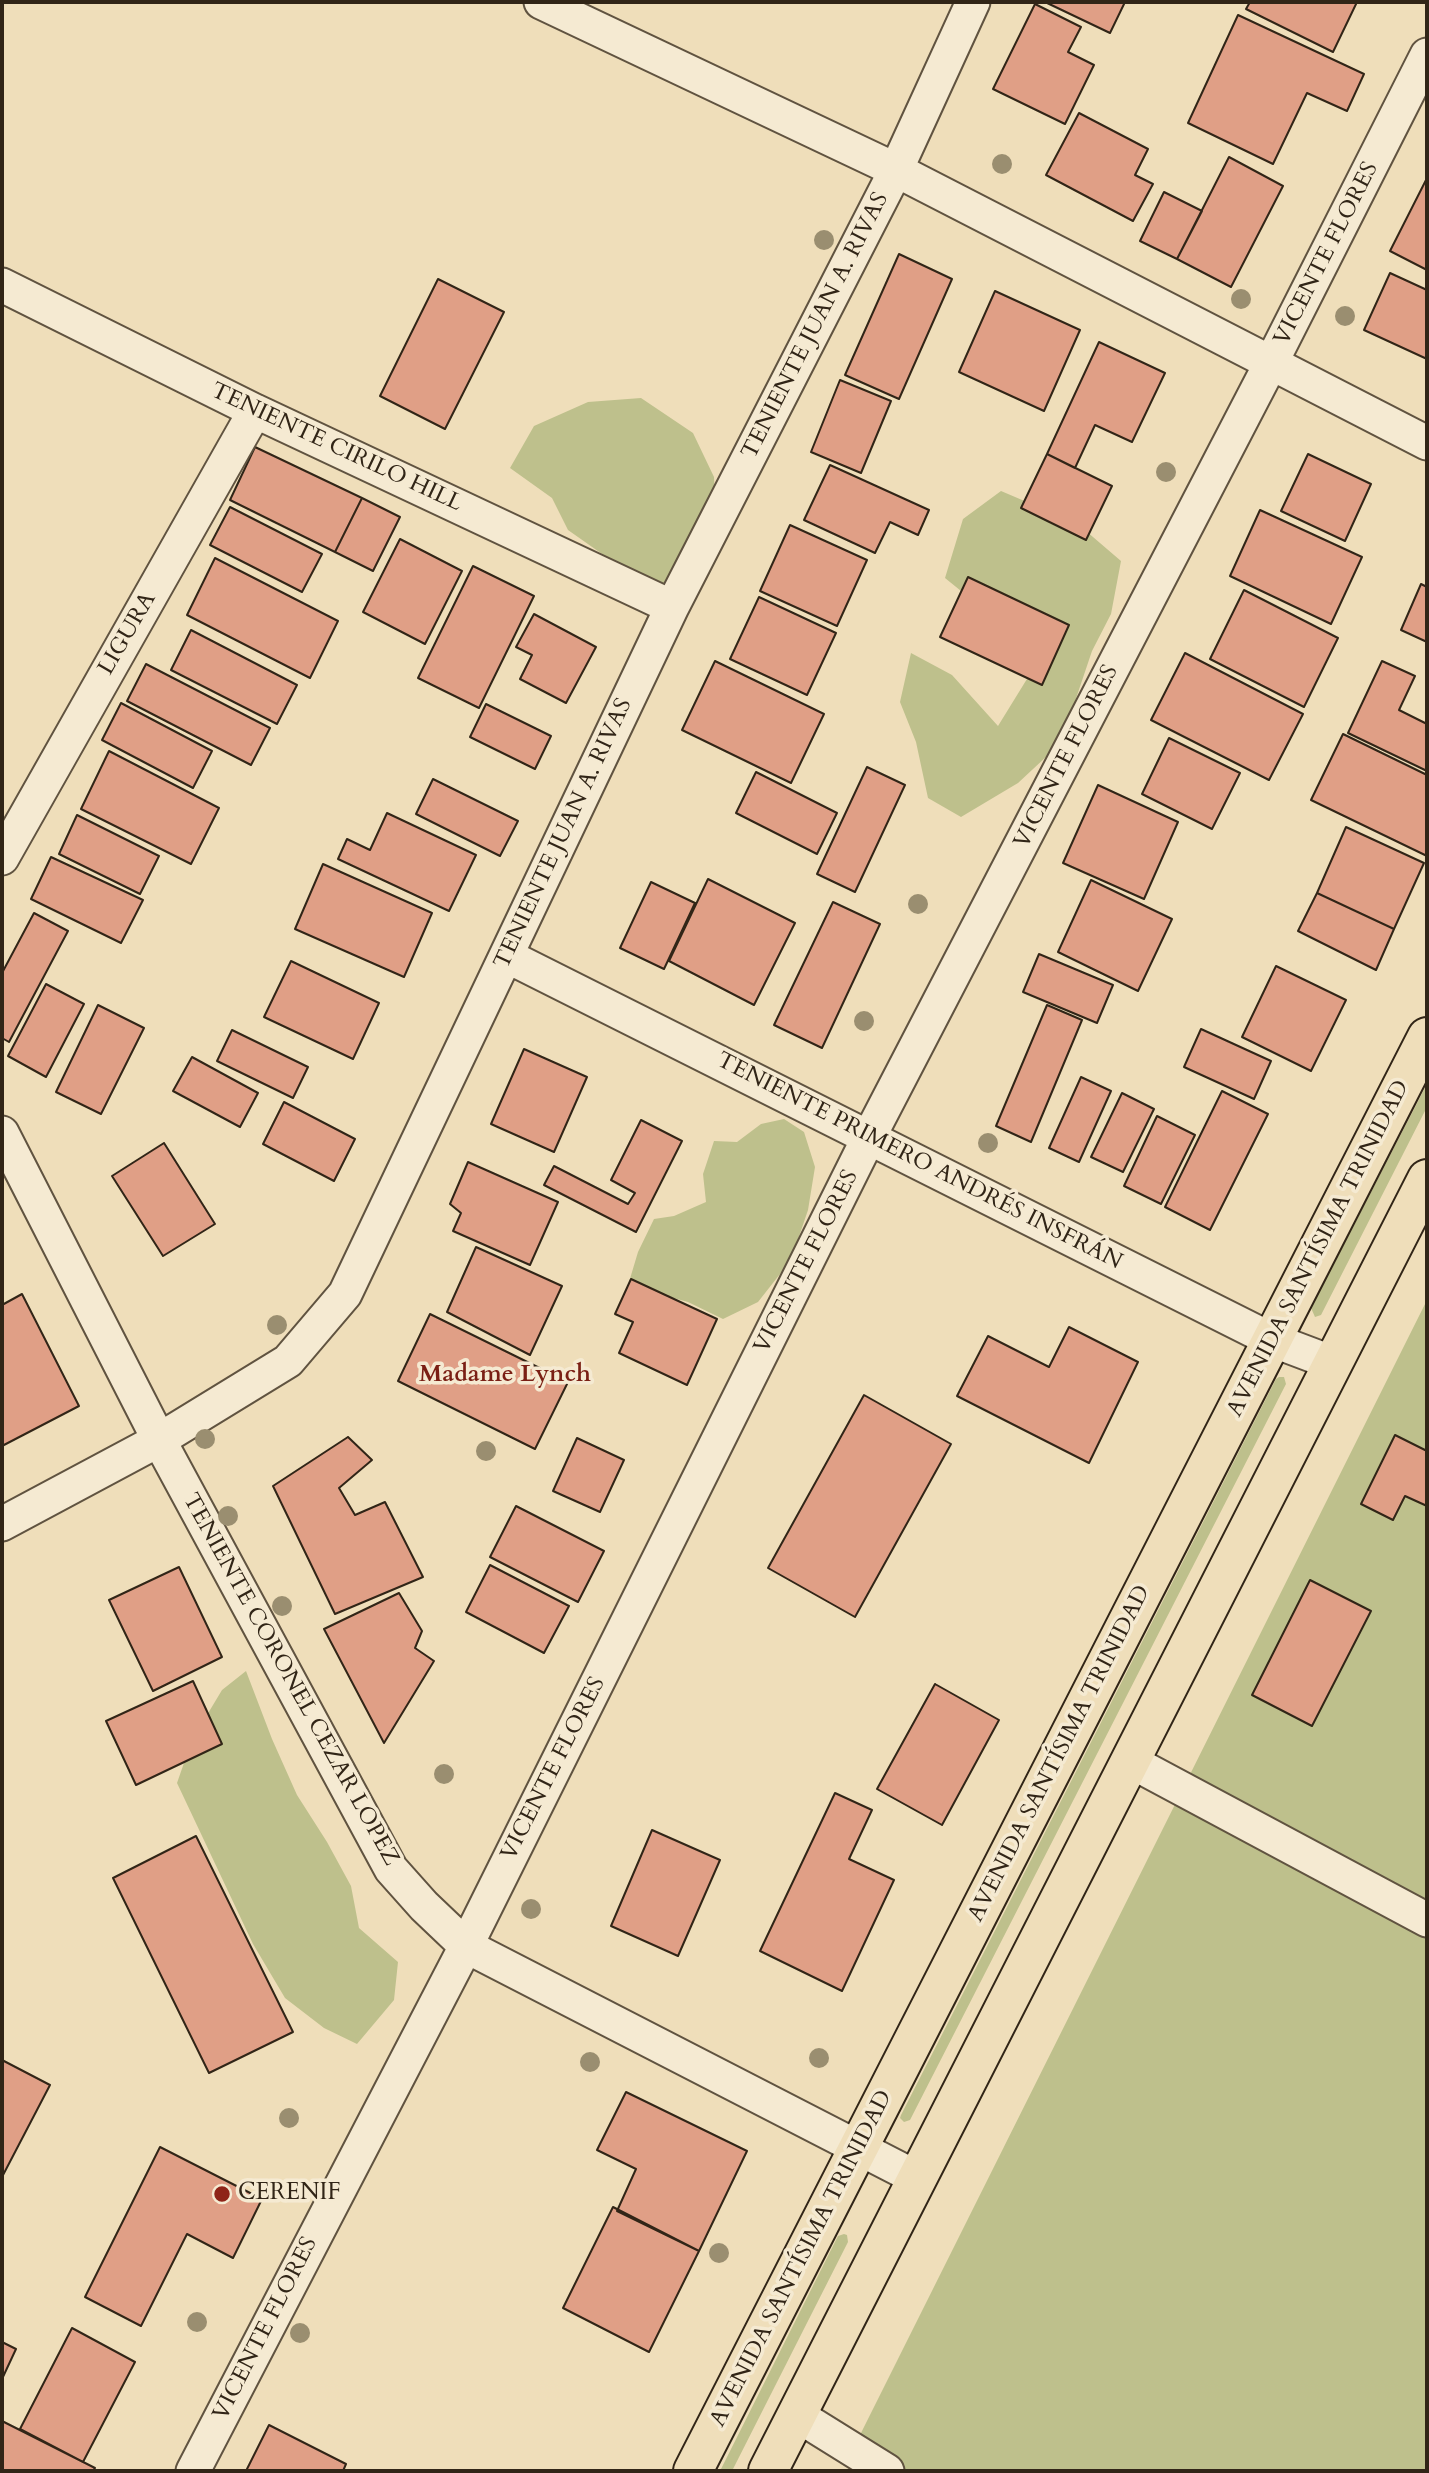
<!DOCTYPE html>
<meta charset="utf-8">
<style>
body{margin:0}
#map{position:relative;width:1429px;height:2473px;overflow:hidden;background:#efdeba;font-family:Cardo,serif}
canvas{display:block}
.frame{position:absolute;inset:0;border:4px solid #312517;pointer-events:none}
</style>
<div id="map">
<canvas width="1429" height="2473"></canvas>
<div class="frame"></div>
</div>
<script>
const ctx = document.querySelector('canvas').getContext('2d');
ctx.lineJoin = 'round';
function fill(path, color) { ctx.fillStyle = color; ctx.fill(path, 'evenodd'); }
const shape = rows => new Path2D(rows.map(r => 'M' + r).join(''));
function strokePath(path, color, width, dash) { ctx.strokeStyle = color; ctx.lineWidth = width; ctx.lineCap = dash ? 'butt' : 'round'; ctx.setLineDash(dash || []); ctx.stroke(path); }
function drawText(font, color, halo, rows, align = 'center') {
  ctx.font = font + ' Cardo,serif'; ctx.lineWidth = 7; ctx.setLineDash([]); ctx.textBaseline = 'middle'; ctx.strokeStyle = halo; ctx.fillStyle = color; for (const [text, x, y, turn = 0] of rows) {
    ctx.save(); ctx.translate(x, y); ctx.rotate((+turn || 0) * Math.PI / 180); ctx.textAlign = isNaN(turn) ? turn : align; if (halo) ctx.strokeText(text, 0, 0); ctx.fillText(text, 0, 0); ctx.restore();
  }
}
fill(shape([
 [641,398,693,433,714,477,717,547,672,589,622,568,568,530,552,498,510,468,534,426,588,402],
 [1001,491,1055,514,1086,531,1121,561,1111,614,1092,651,1061,743,1018,783,961,817,928,798,916,742,900,702,911,653,952,675,998,726,1059,627,982,608,945,578,963,519],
 [1427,1084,1427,1107,1321,1315,1315,1317,1311,1308],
 [784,1119,804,1132,815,1167,808,1210,791,1260,758,1302,723,1319,688,1302,659,1294,629,1282,638,1252,654,1219,674,1216,706,1202,703,1174,714,1141,737,1142,761,1124],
 [1427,1300,1427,2471,866,2471,847,2461],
 [1279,1377,1284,1377,1286,1384,910,2120,904,2122,900,2118,901,2115,1276,1379],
 [246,1671,272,1739,297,1795,327,1842,351,1886,359,1928,398,1962,394,2000,357,2044,324,2028,285,1998,253,1944,177,1783,192,1740,222,1690],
 [844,2234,847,2235,848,2242,732,2471,720,2471,838,2236]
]), '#bec08c');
const building = shape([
 [1045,2,1125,2,1110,33,1045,2],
 [1250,2,1357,2,1333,52,1246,9,1250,2],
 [1035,4,1081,27,1068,52,1094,65,1065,124,993,89,1035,4],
 [1238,15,1364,74,1347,111,1307,93,1273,164,1188,123,1238,15],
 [1079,113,1148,149,1135,175,1153,184,1133,221,1046,175,1079,113],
 [1229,157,1283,186,1231,287,1177,259,1229,157],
 [1426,180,1427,181,1427,270,1390,251,1426,180],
 [1164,192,1202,211,1177,259,1140,241,1164,192],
 [899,254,952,279,899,399,845,375,899,254],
 [1390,273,1427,290,1427,359,1364,330,1390,273],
 [438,279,504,312,445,429,380,396,438,279],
 [995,291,1080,330,1044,411,959,372,995,291],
 [1099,342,1165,373,1132,442,1095,425,1075,468,1047,454,1099,342],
 [840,380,891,401,861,473,811,452,840,380],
 [255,447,362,498,335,552,230,500,255,447],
 [1047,454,1112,486,1086,540,1021,508,1047,454],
 [1308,454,1371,484,1345,541,1281,511,1308,454],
 [830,465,929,510,918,535,890,522,875,553,804,520,830,465],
 [362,498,400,517,373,571,335,552,362,498],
 [230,507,322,554,302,592,210,545,230,507],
 [1260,510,1362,557,1331,624,1230,576,1260,510],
 [790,525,867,560,837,626,760,591,790,525],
 [400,539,462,571,425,644,363,612,400,539],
 [215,558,338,621,310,678,187,615,215,558],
 [473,566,534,596,479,708,418,678,473,566],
 [968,577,1069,625,1042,685,940,637,968,577],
 [1421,584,1427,587,1427,642,1401,630,1421,584],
 [1244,590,1338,638,1304,707,1210,659,1244,590],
 [759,597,836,633,807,695,730,659,759,597],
 [534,614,596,647,566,703,520,679,532,655,516,647,534,614],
 [191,630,297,685,277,724,171,670,191,630],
 [1185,653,1303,714,1269,780,1151,720,1185,653],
 [715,661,824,714,791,783,682,730,715,661],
 [1382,661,1415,676,1399,710,1427,724,1427,771,1348,733,1382,661],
 [146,664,270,728,251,765,127,701,146,664],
 [121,703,212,751,193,788,102,740,121,703],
 [486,704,551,736,535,769,470,737,486,704],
 [1343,734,1427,775,1427,856,1311,800,1343,734],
 [1169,738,1240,773,1212,829,1142,794,1169,738],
 [109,751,219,808,191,864,81,809,109,751],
 [867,767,905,785,855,892,817,874,867,767],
 [756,772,837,813,817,854,736,813,756,772],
 [433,779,518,821,500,856,416,814,433,779],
 [1098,785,1178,822,1144,899,1063,863,1098,785],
 [387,813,476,855,449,911,338,859,347,839,370,850,387,813],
 [77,815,159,856,140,894,59,854,77,815],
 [1346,827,1424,863,1394,929,1317,893,1346,827],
 [51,857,143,900,121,943,31,899,51,857],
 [323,864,432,913,404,977,295,929,323,864],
 [708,879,795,923,754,1005,669,961,708,879],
 [1091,880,1172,919,1138,991,1058,952,1091,880],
 [651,882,695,903,664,969,620,948,651,882],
 [1317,893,1394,929,1376,970,1298,931,1317,893],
 [833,902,880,924,822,1048,774,1025,833,902],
 [34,913,68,931,9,1042,2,1038,2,973,34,913],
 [1039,954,1113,985,1097,1023,1023,992,1039,954],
 [291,961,379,1003,353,1059,264,1017,291,961],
 [1276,966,1346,1000,1311,1071,1242,1037,1276,966],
 [46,984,84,1004,46,1077,8,1056,46,984],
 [98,1005,144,1028,101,1114,56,1092,98,1005],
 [1047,1005,1082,1020,1031,1142,996,1126,1047,1005],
 [1201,1029,1271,1061,1254,1099,1184,1067,1201,1029],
 [232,1030,308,1067,293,1098,217,1061,232,1030],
 [524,1049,587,1077,554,1152,491,1124,524,1049],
 [192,1057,258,1093,240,1127,173,1091,192,1057],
 [1081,1077,1111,1091,1079,1162,1049,1148,1081,1077],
 [1222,1091,1268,1114,1210,1230,1165,1207,1222,1091],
 [1122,1093,1154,1109,1123,1172,1091,1157,1122,1093],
 [284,1102,355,1139,334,1181,263,1144,284,1102],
 [1157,1116,1195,1135,1161,1204,1124,1186,1157,1116],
 [641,1120,682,1141,636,1232,544,1185,554,1166,628,1204,635,1193,611,1180,641,1120],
 [164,1143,215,1224,163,1256,112,1176,164,1143],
 [468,1162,558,1202,530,1265,453,1231,461,1213,450,1204,468,1162],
 [476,1247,562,1286,530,1355,447,1312,476,1247],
 [631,1279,717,1319,687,1385,619,1353,633,1322,615,1314,631,1279],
 [22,1294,79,1406,2,1446,2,1305,22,1294],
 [430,1314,568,1382,535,1449,398,1381,430,1314],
 [1069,1327,1138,1362,1089,1463,957,1396,988,1336,1049,1367,1069,1327],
 [864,1395,951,1444,855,1617,768,1568,864,1395],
 [1395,1435,1427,1451,1427,1506,1405,1496,1393,1520,1361,1504,1395,1435],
 [348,1437,372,1460,339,1488,355,1515,385,1502,423,1577,335,1614,273,1486,348,1437],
 [577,1438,624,1460,600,1512,553,1491,577,1438],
 [516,1506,604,1551,578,1602,490,1557,516,1506],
 [490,1565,569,1606,544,1653,466,1612,490,1565],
 [179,1567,222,1657,153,1691,109,1600,179,1567],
 [1310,1580,1371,1611,1312,1726,1252,1695,1310,1580],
 [399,1593,422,1631,415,1648,434,1661,384,1743,324,1629,399,1593],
 [193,1681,222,1744,136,1785,106,1721,193,1681],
 [935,1684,999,1720,942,1825,877,1789,935,1684],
 [835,1793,872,1810,849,1859,894,1880,842,1991,760,1951,835,1793],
 [652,1830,720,1860,678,1956,611,1926,652,1830],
 [196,1836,293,2032,209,2073,113,1878,196,1836],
 [2,2060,50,2085,2,2177,2,2060],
 [626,2092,747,2151,699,2251,617,2211,636,2169,597,2150,626,2092],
 [160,2147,262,2199,233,2258,187,2234,141,2326,85,2297,160,2147],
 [613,2207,699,2251,649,2352,563,2308,613,2207],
 [72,2328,135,2362,83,2462,20,2429,72,2328],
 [2,2342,16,2349,2,2379,2,2342],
 [2,2421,95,2468,93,2471,2,2471,2,2421],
 [269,2425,346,2464,343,2471,246,2471,269,2425]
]);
fill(building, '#e09f86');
strokePath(building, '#312517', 2);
const street = shape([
 [541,2,896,170,1427,443],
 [2,285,255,411,672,607],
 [2,858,255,411],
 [507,956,1272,1340,1333,1363],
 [2,1133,159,1440,391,1869,424,1906,466,1946,917,2178],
 [2,1524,159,1440,288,1361,345,1294,672,607,896,170,973,2],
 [1130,1761,1427,1920],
 [797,2415,887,2471],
 [193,2471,466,1946,869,1137,1271,363,1427,55]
]);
const primary = shape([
 [693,2471,1427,1037],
 [768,2471,1427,1179]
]);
strokePath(street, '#605340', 37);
strokePath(primary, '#312517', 42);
strokePath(street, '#f5ead2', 33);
strokePath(primary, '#efdeba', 38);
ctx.fillStyle = '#9a8e70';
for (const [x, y] of [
 [1002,164],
 [824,240],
 [1241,299],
 [1345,316],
 [1166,472],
 [918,904],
 [864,1021],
 [988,1143],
 [277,1325],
 [205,1439],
 [486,1451],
 [228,1516],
 [282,1606],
 [444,1774],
 [531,1909],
 [819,2058],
 [590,2062],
 [289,2118],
 [719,2253],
 [197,2322],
 [300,2333]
]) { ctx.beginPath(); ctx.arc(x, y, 10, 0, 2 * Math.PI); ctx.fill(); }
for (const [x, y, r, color] of [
 [222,2194,9,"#8f2418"]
]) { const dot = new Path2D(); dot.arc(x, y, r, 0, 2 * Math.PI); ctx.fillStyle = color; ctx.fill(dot); strokePath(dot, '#f5ead2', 2.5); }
drawText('23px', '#312517', '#f5ead2', [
 ["VICENTE FLORES",1327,254,-63],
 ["TENIENTE JUAN A. RIVAS",816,326,-63],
 ["TENIENTE CIRILO HILL",336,448,25],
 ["LIGURA",128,634,-60],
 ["VICENTE FLORES",1067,757,-63],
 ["TENIENTE JUAN A. RIVAS",564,834,-65],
 ["TENIENTE PRIMERO ANDRÉS INSFRÁN",919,1162,27],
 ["AVENIDA SANTÍSIMA TRINIDAD",1319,1249,-63],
 ["VICENTE FLORES",807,1262,-63],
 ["TENIENTE CORONEL CEZAR LOPEZ",290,1680,61],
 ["AVENIDA SANTÍSIMA TRINIDAD",1060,1754,-63],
 ["VICENTE FLORES",554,1769,-63],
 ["AVENIDA SANTÍSIMA TRINIDAD",802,2259,-63],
 ["VICENTE FLORES",266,2329,-63]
]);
drawText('23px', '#312517', '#f5ead2', [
 ["CERENIF",238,2194]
], 'left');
drawText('bold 24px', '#7a1f14', '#f5ead2', [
 ["Madame Lynch",505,1375]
]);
</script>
